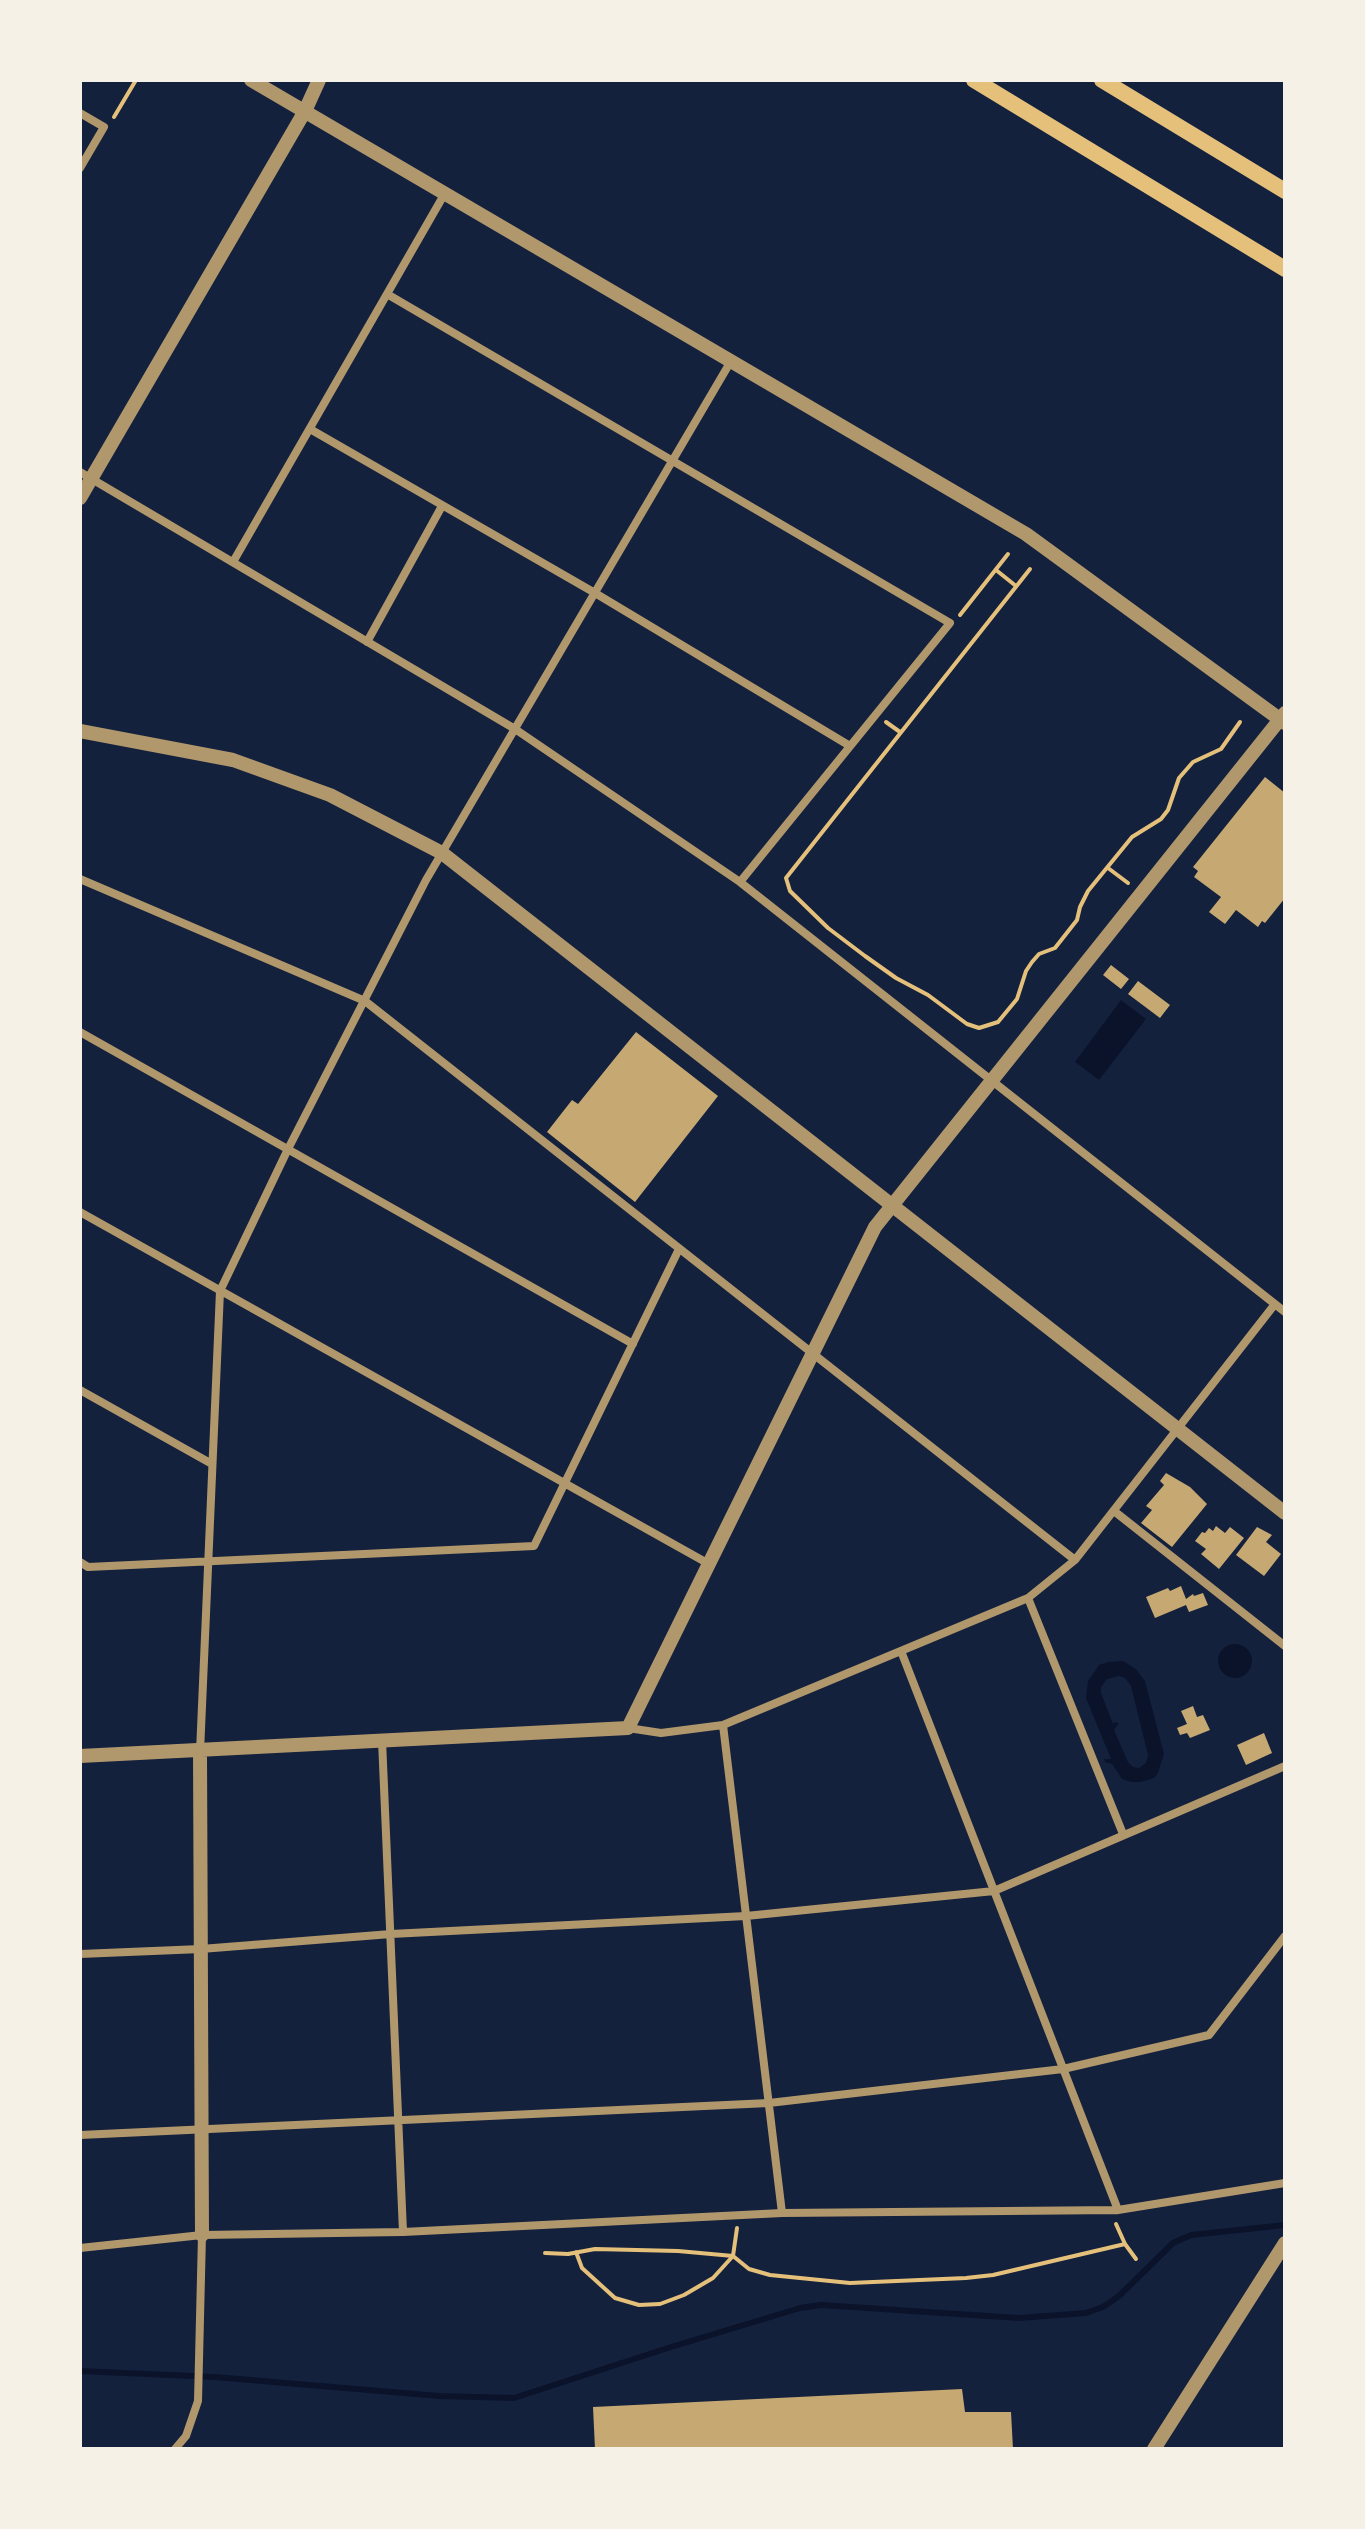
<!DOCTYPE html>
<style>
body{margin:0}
#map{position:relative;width:1365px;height:2529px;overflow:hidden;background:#14213d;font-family:"Public Sans",sans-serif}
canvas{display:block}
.frame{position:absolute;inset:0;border:82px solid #f6f1e7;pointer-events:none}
</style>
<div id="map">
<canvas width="1365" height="2529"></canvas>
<div class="frame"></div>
</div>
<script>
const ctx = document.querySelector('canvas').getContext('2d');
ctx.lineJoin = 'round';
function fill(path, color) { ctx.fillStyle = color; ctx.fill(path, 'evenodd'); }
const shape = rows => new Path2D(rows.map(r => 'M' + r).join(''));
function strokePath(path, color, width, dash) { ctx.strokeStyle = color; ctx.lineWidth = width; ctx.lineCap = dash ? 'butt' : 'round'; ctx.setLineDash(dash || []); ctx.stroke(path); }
fill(shape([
 [1121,1000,1146,1019,1099,1080,1075,1062],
 '1218 1661a17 17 0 1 1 34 0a17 17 0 1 1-34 0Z',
 [1123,1661,1136,1669,1145,1681,1164,1754,1158,1773,1154,1778,1141,1782,1131,1782,1122,1779,1112,1764,1105,1762,1104,1759,1111,1759,1086,1698,1088,1681,1099,1665,1108,1662],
 [1119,1676,1125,1678,1131,1686,1148,1755,1146,1763,1139,1768,1133,1767,1128,1762,1114,1730,1119,1723,1114,1722,1113,1724,1101,1693,1101,1687,1107,1679]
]), '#0b132b');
strokePath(shape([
 [80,2371,215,2377,439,2396,514,2398,671,2347,800,2308,821,2305,1019,2318,1086,2313,1103,2307,1119,2296,1173,2243,1191,2235,1285,2225]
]), '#0b132b', 6);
fill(shape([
 [1265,777,1285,793,1285,898,1265,923,1262,921,1258,927,1236,910,1225,924,1209,912,1221,897,1194,877,1198,871,1193,867],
 [1111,965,1129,979,1121,989,1103,975],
 [1138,981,1170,1005,1160,1018,1128,994],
 [636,1032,718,1096,635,1202,547,1132,572,1100,578,1104],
 [1166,1473,1190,1487,1207,1504,1172,1547,1141,1523,1152,1510,1146,1506,1164,1485,1160,1481],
 [1216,1526,1225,1533,1230,1527,1244,1538,1219,1569,1201,1554,1206,1549,1195,1541,1202,1532,1205,1533,1209,1528,1213,1531],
 [1257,1527,1272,1535,1266,1542,1281,1554,1264,1576,1236,1555],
 [1181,1586,1186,1599,1193,1594,1194,1596,1203,1593,1208,1605,1189,1612,1186,1605,1155,1618,1146,1597,1168,1588,1170,1591],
 [1193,1706,1197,1717,1203,1715,1210,1730,1190,1738,1187,1733,1180,1735,1177,1728,1187,1724,1181,1711],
 [1264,1733,1272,1753,1246,1765,1237,1745],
 [962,2389,965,2412,1011,2412,1013,2449,595,2449,593,2407]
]), '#c6a872');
strokePath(shape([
 [114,117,136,80],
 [1030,569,786,878,790,891,828,928,865,956,896,978,928,995,967,1024,979,1028,998,1022,1017,999,1026,971,1032,962,1039,954,1055,948,1077,920,1080,907,1088,891,1132,837,1161,819,1168,810,1179,778,1193,762,1221,749,1240,722],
 [996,570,1016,586],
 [960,615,1008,554],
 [886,722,900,732],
 [1108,868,1128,883],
 [1116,2224,1125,2244,1136,2259],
 [576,2252,582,2268,615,2298,639,2305,660,2304,684,2295,713,2278,733,2256,737,2228],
 [545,2253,568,2254,595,2249,678,2251,733,2256,749,2269,770,2275,850,2283,966,2278,993,2275,1125,2244]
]), '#e5c07b', 4);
strokePath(shape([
 [80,113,104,127,80,168],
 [387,294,950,623,740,882],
 [310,429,595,593,850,746],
 [80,472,515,729,740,882,1285,1312],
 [233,562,445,193],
 [367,642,442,506],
 [80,879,365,1001,1075,1560],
 [80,1032,633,1344],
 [80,1212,709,1564],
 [80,1390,212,1464],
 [1114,1511,1285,1646],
 [80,1562,88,1567,534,1546,679,1249],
 [1028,1598,1123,1834],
 [901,1651,1118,2210],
 [723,1725,782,2213],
 [628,1728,661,1733,723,1725,1028,1598,1075,1560,1275,1304],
 [382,1740,403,2232],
 [200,1752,220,1291,288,1149,426,880,731,361],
 [80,1954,201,1949,391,1934,746,1916,994,1891,1285,1766],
 [80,2135,769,2103,1063,2069,1209,2035,1285,1936],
 [80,2248,202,2235,403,2232,782,2213,1118,2210,1285,2183],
 [175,2449,186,2436,198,2401,202,2235]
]), '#b1986c', 8);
strokePath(shape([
 [251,80,1026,534,1285,723],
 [80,498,305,111,319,80],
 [80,731,233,760,330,795,442,853,1285,1513],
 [200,1752,202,2235],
 [80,1756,628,1728,875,1227,1285,713],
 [1154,2449,1285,2243]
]), '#b1986c', 14);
strokePath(shape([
 [974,80,1285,269],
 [1102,80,1285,191]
]), '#e5c07b', 16);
</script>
